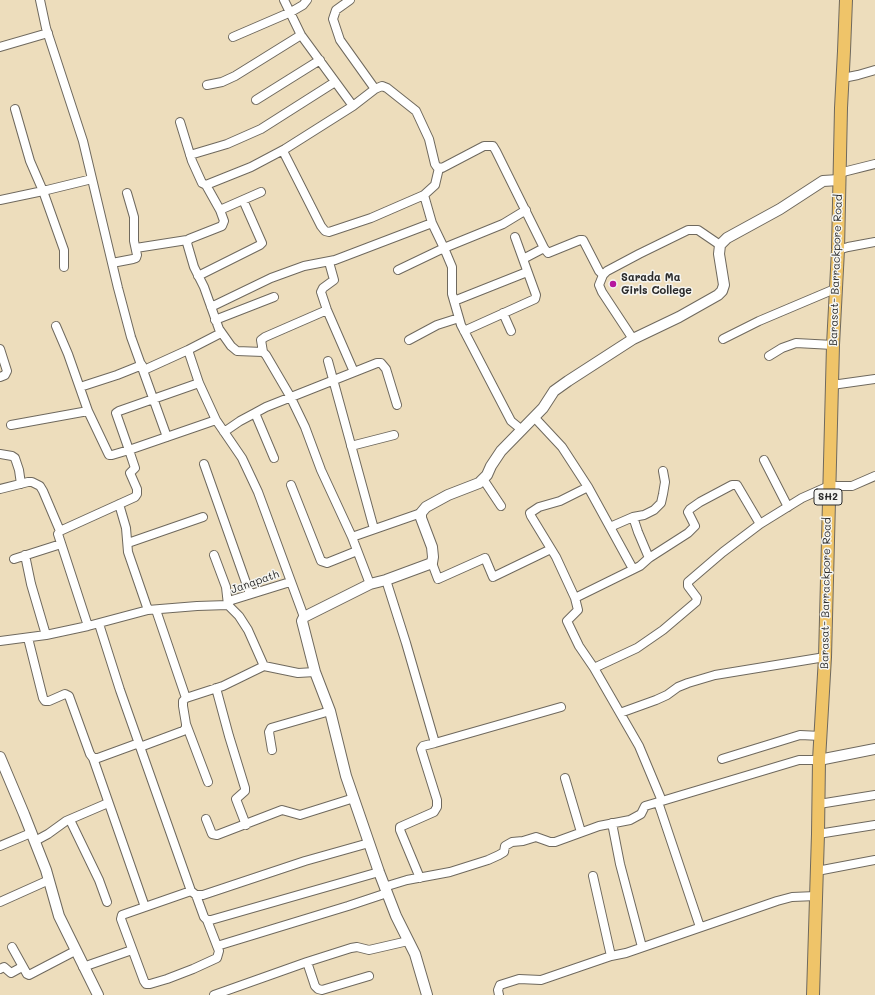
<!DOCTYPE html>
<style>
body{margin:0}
canvas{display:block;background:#edddbc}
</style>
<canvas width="875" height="995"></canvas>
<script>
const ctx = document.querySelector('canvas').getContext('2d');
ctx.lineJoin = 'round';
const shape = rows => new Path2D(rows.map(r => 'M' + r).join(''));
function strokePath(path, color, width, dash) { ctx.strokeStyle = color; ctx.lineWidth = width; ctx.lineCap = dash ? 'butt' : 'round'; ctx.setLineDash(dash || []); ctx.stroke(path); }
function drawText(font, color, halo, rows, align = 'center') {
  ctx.font = font + ' Mali,sans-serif'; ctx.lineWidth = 3; ctx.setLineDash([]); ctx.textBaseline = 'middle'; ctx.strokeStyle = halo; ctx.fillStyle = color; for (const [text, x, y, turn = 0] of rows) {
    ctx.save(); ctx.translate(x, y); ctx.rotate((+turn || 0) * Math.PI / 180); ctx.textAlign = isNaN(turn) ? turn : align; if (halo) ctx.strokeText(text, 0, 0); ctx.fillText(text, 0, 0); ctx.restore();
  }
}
const minor = shape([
 [40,0,46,28,83,141,118,288,131,337,167,437],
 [284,0,301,35,353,106],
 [350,0,336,10,333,19,340,40,375,89],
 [233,37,291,12,303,5,307,0],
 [0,47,48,33],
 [843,78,858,75,875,70],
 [207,85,222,82,235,76,301,35],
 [256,100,320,60],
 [15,109,30,161,43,191,64,250,64,267],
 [180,122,192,161,202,183,206,185,220,210],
 [283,151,321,226,325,231,329,232,371,218,424,195,435,185,439,168],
 [190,155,227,144,261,129,335,82],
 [839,173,875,164],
 [206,185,251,167,285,149,353,106,375,89,382,86,387,88,416,111,429,139,435,164,437,167,442,168,484,146,493,146,496,151,544,248,548,253,580,240,583,240,599,271,603,275,607,271,639,254,688,230,698,230,720,245],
 [261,192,220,210,224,221,222,226,189,239,187,243,194,267,204,287,219,329,231,346,237,351,263,352,266,355,290,396,305,427,321,470,352,537,370,584],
 [424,195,432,223,444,248,452,267,452,294,461,325,511,421,522,430],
 [0,200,43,191,92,179],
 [136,248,187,240],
 [838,250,848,247,875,242],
 [523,259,544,248],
 [329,262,334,280,323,288,321,292,327,310,354,372],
 [112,263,133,259,136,258,137,255,134,241,134,217,127,193],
 [398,270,444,248,503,224,526,210],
 [603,275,599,285,602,292,633,339],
 [198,276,260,245,262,243,243,200],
 [454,301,527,272],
 [211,307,271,278,304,266,335,260,432,223],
 [503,313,511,331],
 [215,320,274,297],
 [56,326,68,354,88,411,108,453,109,455,112,455,129,450,135,468,130,473,137,489,137,494,135,497,60,531,58,534,88,626],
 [464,331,535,299,536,295,515,237],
 [723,339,759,321,837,288],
 [409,340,437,325,459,318],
 [0,349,7,371,5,375,0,377],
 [188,350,199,383,216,420,242,458,258,492,304,617],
 [263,352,261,340,265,337,327,310],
 [769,356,782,348,796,343,833,345],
 [328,361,374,529],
 [144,370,188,350,221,333],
 [199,383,119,411,116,413,129,450,216,420],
 [832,385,875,379],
 [80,387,117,375,142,365],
 [534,417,562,447,588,487],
 [11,425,88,411],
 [224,432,240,421,255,413],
 [351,446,394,435],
 [0,454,12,456,15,458,19,470,21,484],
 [274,458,255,413,266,407,377,363,381,363,386,369,397,405],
 [764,460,788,507],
 [204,464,250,594],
 [483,479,501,506],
 [291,485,321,561,327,563,357,551],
 [0,489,28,482,32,482,40,486,43,491,60,531],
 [119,504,126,528,128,552,148,610],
 [633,517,638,532,649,558],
 [760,524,737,485,732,485,700,502,690,509,688,512,695,526,688,533,649,558,640,566,575,598,578,610,567,621,579,646,594,668,639,746,662,801,799,760,819,760],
 [610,527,633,517,644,515,654,510,661,503,663,494,665,482,663,471],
 [352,537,421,513],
 [128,543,203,517],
 [25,555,31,584,46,635],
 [214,555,226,587,228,605],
 [14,559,61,544],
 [432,563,438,579,485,558,493,577,551,549],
 [386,580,406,643,435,743,423,746,421,749,437,800,437,807,434,812,400,827,400,830,420,878],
 [575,598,556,557,531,516,530,513,539,507,560,501,588,487,633,569],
 [228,605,229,602,232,600,290,582],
 [156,610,186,698],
 [99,624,120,690,191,891,196,895,203,895,305,861,369,843],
 [28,638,43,698,45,701,49,701,65,694,69,696,90,754,93,758,98,758,139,743],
 [0,641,46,635,88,626,148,610,197,606,228,605,239,616,248,630,264,666,298,673,315,672],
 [594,668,637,648,663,630,696,602,697,598,688,586,688,582,723,552,760,524,802,498,829,486,852,486,875,476],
 [216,688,229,736,245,788,245,791,236,799,246,825],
 [620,713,656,700,667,695,678,687,688,683,715,675,825,657],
 [186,724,208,782],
 [435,743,561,707],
 [140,747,183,731,186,728,186,724,183,706,183,701,186,698,223,686,264,666],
 [272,750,269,732,271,728,330,711],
 [93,758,145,907],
 [722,759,800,735,821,736],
 [565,778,581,832],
 [658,802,700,927],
 [819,804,875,795],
 [206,819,212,834,217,835,282,810,300,815,354,798],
 [70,820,99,880,107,902],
 [612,823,620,864,642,947],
 [818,834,875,825],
 [35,841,48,834,66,821,108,803],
 [0,846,31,833],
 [817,871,875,860],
 [593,876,611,956],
 [384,887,407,880,450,872,488,860,499,855,504,852,505,846,512,842,523,841,536,837,550,842,555,842,599,826,630,820,641,814,645,806,662,801],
 [191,891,122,915,121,919,144,981,146,984,150,984,167,979,193,969,217,958,219,951,207,920],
 [196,895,204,917,207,920,211,920,379,872],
 [0,902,49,880],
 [217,946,348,906,387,893],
 [12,947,27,974,29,975,75,951],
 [307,962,315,986,318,989,322,990,369,976],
 [83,967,132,950],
 [0,969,4,967,11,973,22,967],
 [214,995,307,962,351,948,357,947,369,950,408,941],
 [499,995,498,990,500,985,519,979,541,980,611,956,626,953,777,901,792,897,816,896]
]);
const tertiary = shape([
 [0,757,24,814,46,870,59,916,98,995],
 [819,760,875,749],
 [427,995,415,954,396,916,379,872,346,776,330,711,315,672,302,621,304,617,370,584,386,580,432,563,433,557,432,547,421,518,421,513,426,507,448,495,479,483,487,475,491,466,501,451,543,408,554,391,568,381,633,339,679,317,718,295,722,291,724,285,719,254,720,245,727,238,780,209,823,181,839,180]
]);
const primary = shape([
 [813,995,818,834,819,760,825,657,833,345,838,250,841,108,844,51,846,0]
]);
strokePath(minor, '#6f695e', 10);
strokePath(tertiary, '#6f695e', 12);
strokePath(primary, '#6f695e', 14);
strokePath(minor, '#fff', 8);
strokePath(tertiary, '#fff', 10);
strokePath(primary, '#efc469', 12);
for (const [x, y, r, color] of [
 [613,284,4,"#b5179e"]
]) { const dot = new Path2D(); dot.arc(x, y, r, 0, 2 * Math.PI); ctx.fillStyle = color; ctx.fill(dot); strokePath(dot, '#f6f6f2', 1.5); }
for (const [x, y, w] of [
 [828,497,28]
]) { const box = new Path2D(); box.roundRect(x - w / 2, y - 8, w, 16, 3); ctx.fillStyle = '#f6f6f2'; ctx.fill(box); strokePath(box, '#2b2b2b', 1); }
drawText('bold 10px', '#2b2b2b', null, [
 ["SH2",828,497]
]);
drawText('11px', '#2b2b2b', '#f6f6f2', [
 ["Barasat- Barrackpore Road",836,270,-88],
 ["Janapath",255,582,-19],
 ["Barasat- Barrackpore Road",826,593,-89]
]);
drawText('bold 11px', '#2b2b2b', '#f6f6f2', [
 ["Sarada Ma",621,278],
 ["Girls College",621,291]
], 'left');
</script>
